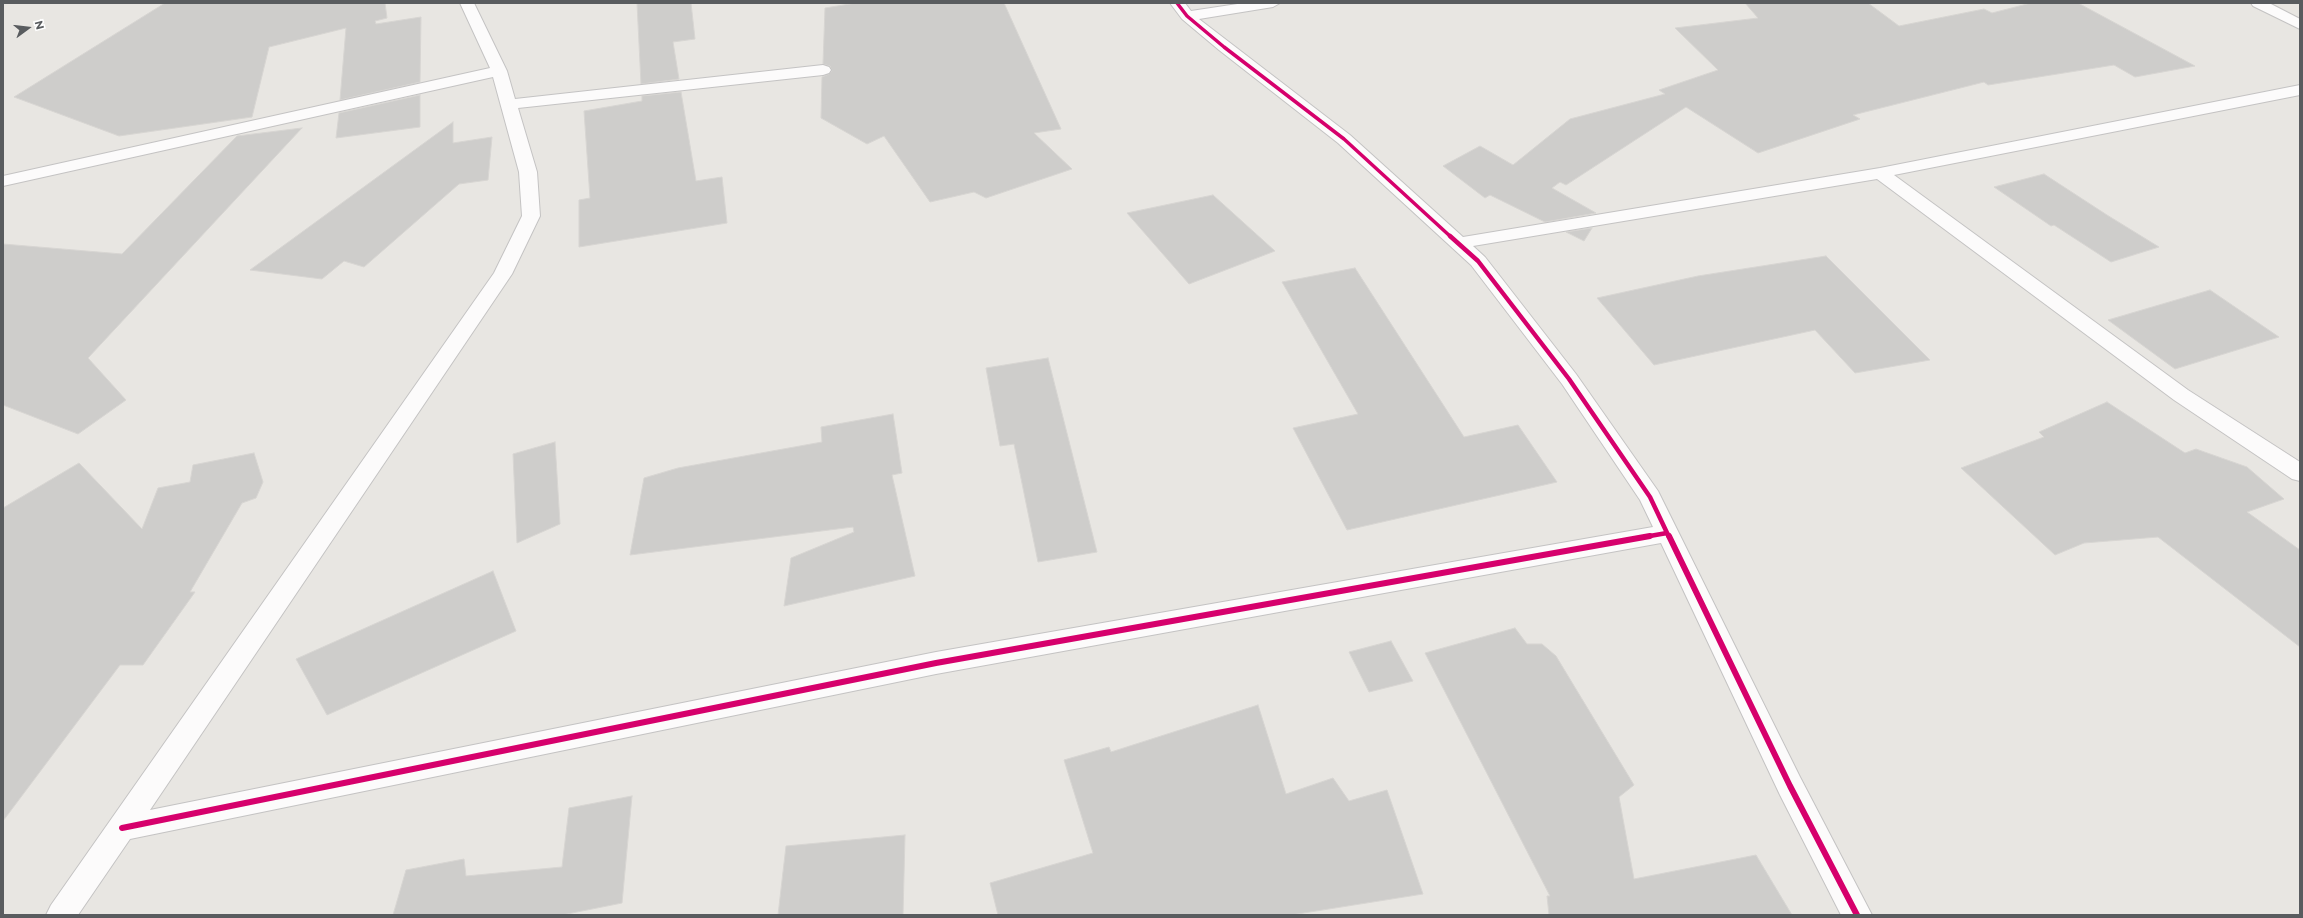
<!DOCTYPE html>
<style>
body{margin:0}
#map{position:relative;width:2303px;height:918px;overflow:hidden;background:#e8e6e2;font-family:Montserrat,sans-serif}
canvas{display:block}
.frame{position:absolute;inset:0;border:4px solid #595c5f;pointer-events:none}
.north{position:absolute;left:8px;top:8px;width:40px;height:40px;-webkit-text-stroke:3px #fff;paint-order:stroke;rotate:75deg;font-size:11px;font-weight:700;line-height:16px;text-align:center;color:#595c5f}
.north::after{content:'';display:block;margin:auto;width:14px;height:18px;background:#595c5f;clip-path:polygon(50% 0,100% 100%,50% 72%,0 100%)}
</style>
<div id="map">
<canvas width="2303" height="918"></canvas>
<div class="frame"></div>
<div class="north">N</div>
</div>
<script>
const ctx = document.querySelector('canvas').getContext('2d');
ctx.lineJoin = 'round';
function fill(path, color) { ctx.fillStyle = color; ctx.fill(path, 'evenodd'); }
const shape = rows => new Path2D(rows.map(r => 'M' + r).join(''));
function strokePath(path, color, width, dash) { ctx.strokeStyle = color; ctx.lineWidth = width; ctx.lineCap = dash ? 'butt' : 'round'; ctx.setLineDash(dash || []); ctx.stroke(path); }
const building = shape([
 [165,3,385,3,387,18,375,21,376,24,421,17,420,82,340,100,346,28,269,47,252,117,119,136,14,97,165,3],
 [637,3,691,3,695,39,673,42,679,79,641,84,637,3],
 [856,3,1004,3,1061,129,1034,133,1072,169,986,198,974,192,930,202,884,136,867,144,821,118,822,77,829,74,832,71,830,66,823,64,825,8,856,3],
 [1745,3,1868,3,1899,26,1984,9,1992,13,2031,3,2078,3,2195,66,2135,77,2114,65,1988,85,1984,82,1853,115,1860,119,1758,153,1686,107,1566,185,1560,182,1552,188,1596,213,1545,222,1490,195,1485,198,1443,166,1480,146,1513,165,1570,119,1665,94,1659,90,1718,70,1675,28,1758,18,1745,3],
 [681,92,696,181,722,177,727,223,579,247,579,200,590,198,584,111,642,101,642,96,681,92],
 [420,95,420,127,336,138,339,113,420,95],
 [453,122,453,143,492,137,488,180,459,184,364,267,344,261,322,279,250,270,453,122],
 [302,128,88,358,126,400,78,434,3,405,3,244,122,254,237,136,302,128],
 [2044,174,2107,215,2159,247,2111,262,2054,225,2051,226,1994,187,2044,174],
 [1213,195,1275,251,1189,284,1127,213,1213,195],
 [1592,228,1584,241,1566,232,1592,228],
 [1826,256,1930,360,1855,373,1815,330,1654,365,1597,298,1698,276,1826,256],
 [1355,268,1464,437,1518,425,1557,482,1347,530,1293,428,1358,414,1282,282,1355,268],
 [2210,290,2279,337,2175,369,2108,320,2210,290],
 [1048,358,1097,552,1038,562,1014,444,1000,446,986,368,1048,358],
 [2107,402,2185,453,2196,449,2247,467,2284,499,2247,512,2300,550,2300,647,2158,537,2084,543,2055,555,1961,468,2044,437,2039,432,2107,402],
 [893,414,902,473,892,475,915,576,784,606,791,558,854,532,853,527,630,555,644,478,678,468,822,442,821,427,893,414],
 [555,442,560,524,517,543,513,454,555,442],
 [254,453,263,482,256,498,242,503,190,592,195,592,143,665,120,665,3,821,3,508,79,463,142,529,158,488,190,482,193,465,254,453],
 [493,571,516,631,327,715,296,659,493,571],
 [1515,628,1527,644,1542,644,1556,656,1634,785,1619,797,1634,879,1756,855,1792,915,1549,915,1547,896,1550,896,1425,653,1515,628],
 [1391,641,1413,681,1369,692,1349,652,1391,641],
 [1258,705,1286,794,1333,778,1349,801,1387,790,1423,894,1291,915,998,915,990,883,1093,853,1064,760,1109,747,1111,752,1258,705],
 [632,796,622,903,562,915,393,915,406,870,464,859,466,876,562,867,569,808,632,796],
 [905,835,903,915,778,915,786,846,905,835]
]);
fill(building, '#cecdcb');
strokePath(building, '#d7d5d2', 1);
const minor = shape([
 [460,3,474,3,507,71,515,99,823,65,829,67,831,70,829,73,823,75,518,108,537,172,540,216,512,274,150,810,936,652,1653,527,1640,500,1562,384,1471,265,1338,143,1219,50,1182,19,1170,3,1185,3,1191,11,1244,3,1280,3,1273,7,1199,19,1350,135,1463,237,1880,168,2300,85,2300,95,1894,175,2188,390,2300,462,2300,481,2292,479,2174,400,1877,179,1473,246,1485,257,1576,374,1658,491,1800,777,1872,915,1841,915,1780,795,1661,543,936,674,130,839,78,915,46,915,51,905,494,273,522,216,519,172,493,77,3,186,3,176,490,68,460,3],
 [2251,3,2269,3,2300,19,2300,29,2253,6,2251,3]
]);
strokePath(minor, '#c4c3c3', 2);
fill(minor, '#fcfbfb');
strokePath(shape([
 [1177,3,1187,16,1224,47,1344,139,1451,237]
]), '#d6006c', 3.5);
strokePath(shape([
 [1450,236,1478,261,1569,379,1650,497,1669,537],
 [1644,537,1667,533]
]), '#d6006c', 4.5);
strokePath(shape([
 [1669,536,1790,786,1857,915],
 [122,828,936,663,1650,536]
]), '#d6006c', 6);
</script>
